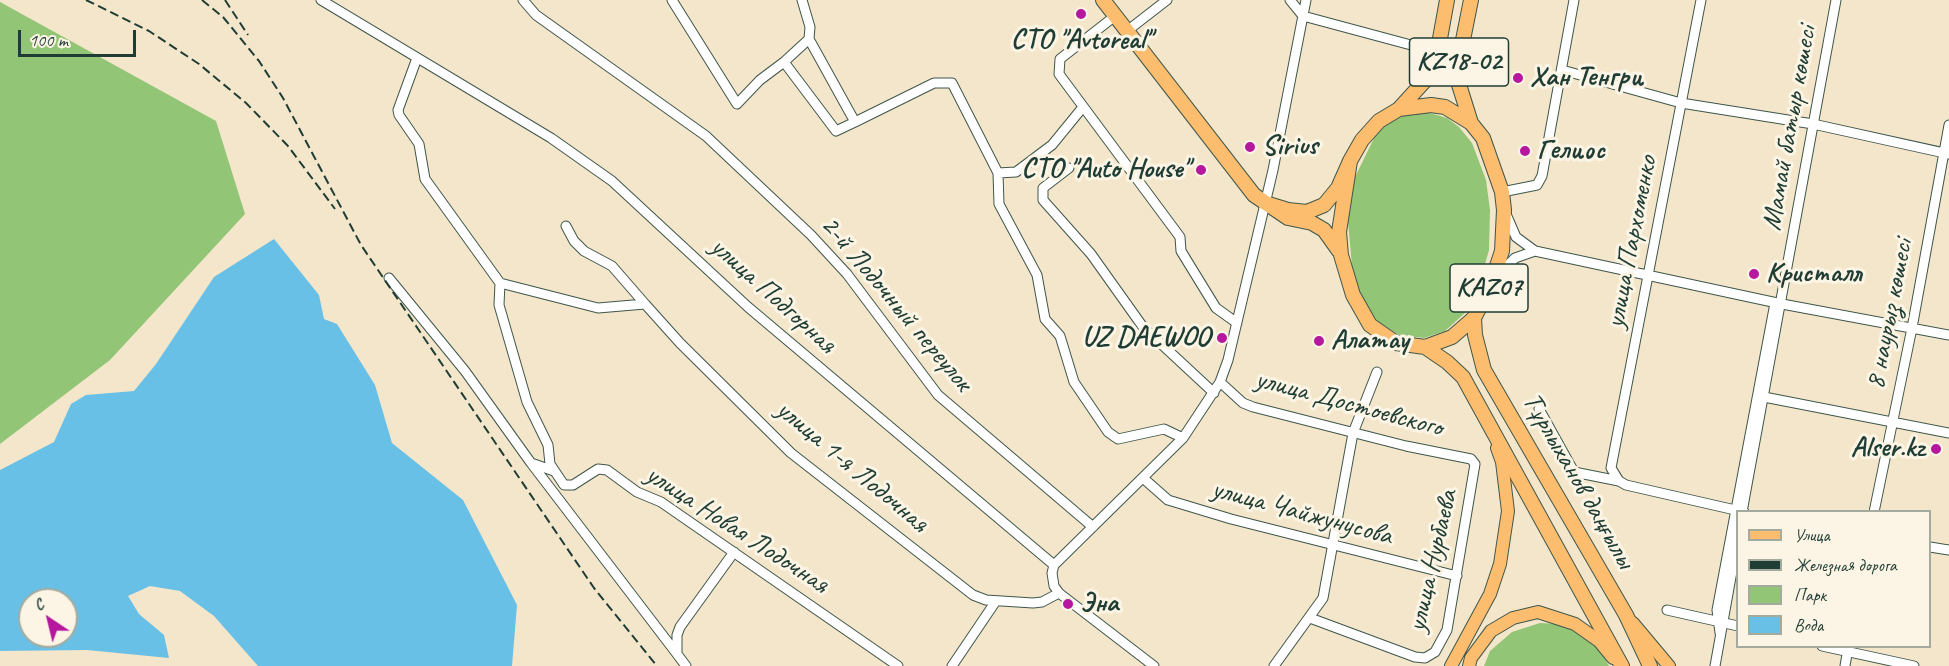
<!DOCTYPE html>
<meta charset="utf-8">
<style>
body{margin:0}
#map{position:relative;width:1949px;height:666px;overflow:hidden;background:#f4e6ca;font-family:Caveat,sans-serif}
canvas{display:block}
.legend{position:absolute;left:1736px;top:510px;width:195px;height:138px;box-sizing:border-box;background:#fcf5e5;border:2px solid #a4ab9e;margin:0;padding:8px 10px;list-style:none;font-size:18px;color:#1f3d34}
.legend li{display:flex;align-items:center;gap:12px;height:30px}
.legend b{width:30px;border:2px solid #a4ab9e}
.north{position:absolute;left:18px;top:588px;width:60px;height:60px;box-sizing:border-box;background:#fcf5e5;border:2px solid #a4ab9e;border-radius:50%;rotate:325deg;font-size:16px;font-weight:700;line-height:24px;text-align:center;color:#1f3d34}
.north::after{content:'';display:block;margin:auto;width:21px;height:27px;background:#b5179e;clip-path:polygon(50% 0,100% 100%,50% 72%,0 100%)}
.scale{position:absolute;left:18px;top:30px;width:118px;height:27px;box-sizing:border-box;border:3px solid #1f3d34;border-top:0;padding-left:8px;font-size:18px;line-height:21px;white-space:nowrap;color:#1f3d34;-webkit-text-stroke:4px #fcf5e5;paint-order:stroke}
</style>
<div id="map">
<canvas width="1949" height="666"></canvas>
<ul class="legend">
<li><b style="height:8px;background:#fcbd6f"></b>Улица</li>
<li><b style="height:8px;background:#1f3d34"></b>Железная дорога</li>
<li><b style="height:16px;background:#92c576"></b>Парк</li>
<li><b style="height:16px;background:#69c0e6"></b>Вода</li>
</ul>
<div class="north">С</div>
<div class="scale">100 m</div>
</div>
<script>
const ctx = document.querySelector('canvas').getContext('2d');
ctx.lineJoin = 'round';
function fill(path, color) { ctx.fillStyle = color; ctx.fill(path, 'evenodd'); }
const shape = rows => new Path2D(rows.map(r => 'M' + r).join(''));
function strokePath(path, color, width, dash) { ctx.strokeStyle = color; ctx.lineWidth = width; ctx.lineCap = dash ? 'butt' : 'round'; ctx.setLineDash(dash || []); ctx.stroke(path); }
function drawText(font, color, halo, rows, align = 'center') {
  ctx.font = font + ' Caveat,sans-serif'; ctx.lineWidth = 6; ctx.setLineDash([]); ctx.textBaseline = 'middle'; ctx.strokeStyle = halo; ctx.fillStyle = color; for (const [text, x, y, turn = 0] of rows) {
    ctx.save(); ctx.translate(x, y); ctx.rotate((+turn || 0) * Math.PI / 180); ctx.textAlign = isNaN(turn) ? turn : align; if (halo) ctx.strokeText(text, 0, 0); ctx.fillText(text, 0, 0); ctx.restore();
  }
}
fill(shape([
 [0,2,216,121,245,214,110,360,0,444],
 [1430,113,1447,118,1459,127,1472,143,1486,180,1490,210,1489,250,1478,289,1465,313,1445,331,1424,338,1399,335,1377,321,1360,296,1352,266,1348,222,1355,177,1376,134,1391,120,1407,114],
 [1540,623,1560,624,1584,634,1601,652,1609,666,1484,666,1490,651,1512,632]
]), '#92c576');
fill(shape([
 [274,239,319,295,324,319,337,324,375,385,392,443,463,500,517,605,512,666,258,666,214,616,180,591,150,586,128,596,139,614,164,635,169,658,87,650,0,651,0,470,54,442,71,404,86,395,134,391,156,364,214,277],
 [30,600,66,600,66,636,30,636]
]), '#69c0e6');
const minor = shape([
 [321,0,551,138,612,181,748,307,1054,565],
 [523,0,536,15,706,136,811,235,847,274,938,395,1093,527],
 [672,0,737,104,760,80,784,62,836,131,855,122],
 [1290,0,1303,16,1437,52],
 [1701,0,1611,468,1619,481,1626,485,1744,512],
 [1115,16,1060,59,1059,74,1180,237,1181,251,1216,308,1237,323],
 [1127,31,1167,0],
 [809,39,855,122,934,83,952,83,998,173,999,204,1037,275,1045,319,1060,336,1074,382,1108,432,1118,439,1164,429,1183,438],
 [417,58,398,110,399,115,419,144,425,179,500,283,499,305,527,402,548,445,550,464,564,485,573,485,598,469,607,470,637,492,661,502,898,666],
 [784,62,809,39,810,27,802,0],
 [1562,70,1681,103,1813,124,1949,154],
 [1069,168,1043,188,1043,200,1091,254,1143,327,1214,393],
 [998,173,1016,172,1052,145,1083,107],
 [1502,192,1537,185,1542,176,1574,0],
 [1506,214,1516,237,1535,251,1782,304,1949,335],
 [566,226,574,241,584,251,612,266,645,304],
 [1496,277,1515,258,1535,251],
 [389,278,465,371,531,463],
 [500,283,598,308,645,304,680,343,791,453,973,595,986,600,1033,603,1042,602,1059,593],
 [1220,382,1243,403,1253,407,1406,446,1471,459,1475,464,1447,630,1435,652,1425,658,1415,657,1310,618],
 [1764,397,1949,433],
 [1539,409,1574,472,1619,481],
 [554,471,531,463,677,654],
 [1143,478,1168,500,1231,519,1457,576],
 [1742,512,1836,0],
 [1874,512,1912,328,1949,125],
 [1930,547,1949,550],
 [1667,610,1738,626],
 [1720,633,1717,610,1775,303],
 [1822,646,1914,666],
 [686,666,677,654,677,635,680,627,734,552],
 [952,666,996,601],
 [1154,666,1059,593,1054,586,1052,573,1054,565,1183,438,1220,382,1228,360,1273,170,1306,0],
 [1274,666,1323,598,1353,433,1377,372],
 [1715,666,1738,538],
 [1845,666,1848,648]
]);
const major = shape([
 [1633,623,1669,666],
 [1451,666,1490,594,1500,564,1508,511,1502,462,1497,448],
 [1469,666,1471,658,1491,631,1513,618,1538,612,1575,624,1599,641,1613,658]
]);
const highway = shape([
 [1103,0,1254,195,1288,218,1312,223,1324,230,1339,251],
 [1471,0,1456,75,1471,123],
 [1399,109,1430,75,1437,55,1447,0],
 [1265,203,1288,210,1307,212,1324,205,1338,188,1350,161,1362,140,1379,121,1399,109,1431,105,1445,107,1471,123,1483,138,1502,192,1504,210,1502,251,1490,287,1474,318,1452,337,1425,347,1396,343,1370,325,1353,295,1341,255,1339,232,1350,161],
 [1474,318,1475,335,1484,370,1626,615,1650,666],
 [1425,347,1447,362,1463,377,1622,666]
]);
strokePath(minor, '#3f564a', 11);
strokePath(major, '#3f564a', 14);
strokePath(highway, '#3f564a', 16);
strokePath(minor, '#fff', 9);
strokePath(major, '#fcbd6f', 12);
strokePath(highway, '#fcbd6f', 14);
strokePath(shape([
 [86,0,149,31,199,64,246,103,288,146,335,209],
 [202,0,223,17,259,61,283,98,361,245,594,588,657,666],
 [225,0,248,35]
]), '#1f3d34', 2, [9, 4.5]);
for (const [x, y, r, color] of [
 [1081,14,6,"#b5179e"],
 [1518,78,6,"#b5179e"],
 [1250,147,6,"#b5179e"],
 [1525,151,6,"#b5179e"],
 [1201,170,6,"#b5179e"],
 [1754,274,6,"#b5179e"],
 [1222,338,6,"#b5179e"],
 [1319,341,6,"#b5179e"],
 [1936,449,6,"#b5179e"],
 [1068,604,6,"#b5179e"]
]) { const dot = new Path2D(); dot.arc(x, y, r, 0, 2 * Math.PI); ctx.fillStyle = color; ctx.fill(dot); strokePath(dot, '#fcf5e5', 2); }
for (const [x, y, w] of [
 [1459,62,99],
 [1489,288,78]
]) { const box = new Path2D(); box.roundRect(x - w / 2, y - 24, w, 48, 4.5); ctx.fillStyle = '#fcf5e5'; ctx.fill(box); strokePath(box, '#1f3d34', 1.5); }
drawText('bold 27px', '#1f3d34', null, [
 ["KZ18-02",1459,62],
 ["KAZ07",1489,288]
]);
drawText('bold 28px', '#1f3d34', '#fcf5e5', [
 ["СТО \"Avtoreal\"",1081,41,"center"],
 ["Хан Тенгри",1530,78],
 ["Sirius",1262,147],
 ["Гелиос",1537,151],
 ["СТО \"Auto House\"",1189,170,"right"],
 ["Кристалл",1766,274],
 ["UZ DAEWOO",1210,338,"right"],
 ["Алатау",1331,341],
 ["Alser.kz",1924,449,"right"],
 ["Эна",1080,604]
], 'left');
drawText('28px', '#1f3d34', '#fcf5e5', [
 ["Мамай батыр көшесі",1790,128,-80],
 ["улица Пархоменко",1632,242,-79],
 ["улица Подгорная",773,296,42],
 ["2-й Лодочный переулок",896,304,50],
 ["8 наурыз көшесі",1890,314,-79],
 ["улица Достоевского",1349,404,15],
 ["улица 1-я Лодочная",852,467,40],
 ["Тұрлыханов даңғылы",1578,481,60],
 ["улица Чайжунусова",1302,513,15],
 ["улица Новая Лодочная",737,530,33],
 ["улица Нурбаева",1433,561,-77]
]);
</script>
